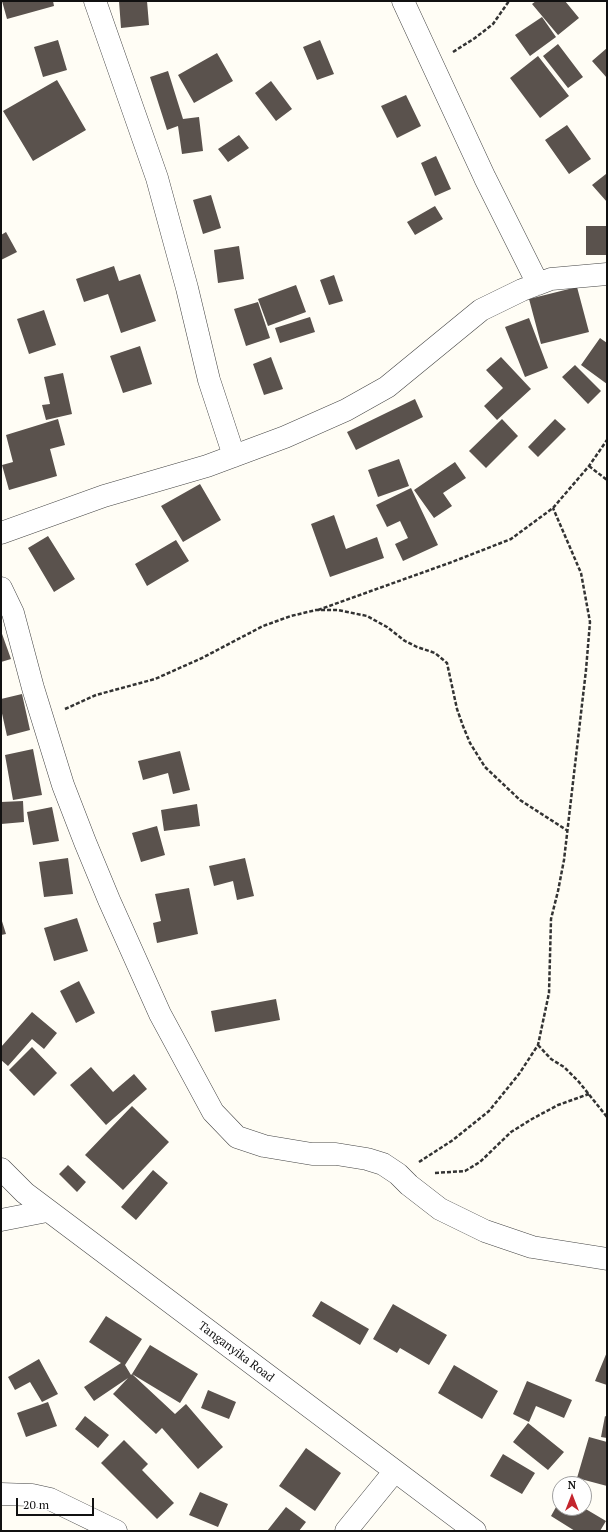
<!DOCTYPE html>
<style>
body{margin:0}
#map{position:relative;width:608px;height:1532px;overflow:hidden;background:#fffdf5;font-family:"PT Serif",serif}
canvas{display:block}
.frame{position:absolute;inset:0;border:2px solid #111;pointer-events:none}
.north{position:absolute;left:552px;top:1476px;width:40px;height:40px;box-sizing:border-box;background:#fff;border:1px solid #a0a0a0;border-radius:50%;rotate:0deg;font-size:11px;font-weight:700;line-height:16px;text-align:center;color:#111}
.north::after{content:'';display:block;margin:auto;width:14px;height:18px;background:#c4262e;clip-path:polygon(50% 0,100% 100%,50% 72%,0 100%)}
.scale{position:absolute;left:16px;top:1498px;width:78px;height:18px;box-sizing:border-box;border:2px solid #111;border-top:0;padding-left:5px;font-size:12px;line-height:14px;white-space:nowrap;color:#111;-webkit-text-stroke:3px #fff;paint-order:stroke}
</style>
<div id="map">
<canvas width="608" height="1532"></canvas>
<div class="frame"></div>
<div class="north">N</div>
<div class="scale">20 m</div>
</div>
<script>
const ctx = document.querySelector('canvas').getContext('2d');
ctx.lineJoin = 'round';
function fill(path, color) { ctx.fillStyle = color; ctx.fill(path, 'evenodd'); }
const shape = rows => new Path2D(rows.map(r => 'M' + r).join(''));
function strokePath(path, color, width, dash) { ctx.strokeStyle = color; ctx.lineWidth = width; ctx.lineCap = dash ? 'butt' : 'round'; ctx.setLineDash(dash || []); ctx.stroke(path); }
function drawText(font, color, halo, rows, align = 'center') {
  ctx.font = font + ' "PT Serif",serif'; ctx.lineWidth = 4; ctx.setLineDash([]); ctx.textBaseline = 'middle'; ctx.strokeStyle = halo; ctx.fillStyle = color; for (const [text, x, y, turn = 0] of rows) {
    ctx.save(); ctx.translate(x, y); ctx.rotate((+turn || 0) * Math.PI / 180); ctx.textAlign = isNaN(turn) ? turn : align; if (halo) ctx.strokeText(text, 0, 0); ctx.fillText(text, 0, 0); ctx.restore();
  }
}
fill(shape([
 [2,1,53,1,54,6,7,19],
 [119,1,147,1,149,25,121,28],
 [536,1,565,1,579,18,558,35,532,4],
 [542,17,556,37,530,56,515,35],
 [58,40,67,70,43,77,34,47],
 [320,40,334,74,317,80,303,47],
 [558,44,583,77,568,88,543,56],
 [607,48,607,78,592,61],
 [217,53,233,81,194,103,178,75],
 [538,56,569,96,540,118,510,78],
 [168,71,183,119,199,117,203,151,182,154,178,126,167,130,150,77],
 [57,80,86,130,33,161,3,111],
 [271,81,292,109,276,121,255,93],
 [406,95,421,126,397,138,381,106],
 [567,125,591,159,569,174,545,140],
 [239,135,249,148,228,162,218,149],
 [436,156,451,189,435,196,421,163],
 [606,174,607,175,607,202,592,185],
 [211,195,221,228,203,234,193,200],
 [435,206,443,219,415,235,407,222],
 [586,226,607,226,607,255,586,255],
 [6,232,17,252,1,260,1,235],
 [239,246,244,279,218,283,214,250],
 [114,266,119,281,140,274,156,321,121,333,108,294,84,302,76,279],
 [334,275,343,301,329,305,320,280],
 [296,285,306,312,268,326,258,299],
 [577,287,589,332,541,344,529,299],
 [258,302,270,338,246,346,234,309],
 [44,310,56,345,29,354,17,319],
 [310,317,315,332,280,343,275,328],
 [529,318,548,368,525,377,505,327],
 [600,338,607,343,607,384,581,365],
 [140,346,152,384,123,393,110,356],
 [271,357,283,389,264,395,253,364],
 [501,357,531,389,497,420,484,406,503,388,486,370],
 [575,365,601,391,588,404,562,377],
 [63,373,72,414,46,420,42,405,50,404,44,377],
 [415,399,423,417,356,450,347,432],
 [58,419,65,445,50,449,57,476,9,490,2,465,13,462,6,435],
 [502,419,518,436,486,468,469,451],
 [555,419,566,429,538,457,528,447],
 [399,459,409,486,378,497,368,470],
 [455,462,466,478,443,493,452,506,434,518,414,490],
 [200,484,221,520,183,542,161,506],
 [411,488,438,545,403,561,395,544,408,538,400,521,387,527,376,505],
 [334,515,346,549,377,537,384,558,330,577,311,524],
 [48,536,75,579,54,592,28,548],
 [176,540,189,561,147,586,135,564],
 [1,631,11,659,1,662],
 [22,694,30,730,7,736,1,709,1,699],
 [33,749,42,795,13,800,5,755],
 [180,751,190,790,173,794,168,773,143,780,138,761],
 [23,801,24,822,1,824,1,802],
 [197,804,200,826,164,831,161,810],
 [52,807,59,841,33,845,27,812],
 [157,826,165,855,141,862,132,833],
 [68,858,73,894,44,897,39,862],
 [245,858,254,896,237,900,233,881,214,886,209,866],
 [189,888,198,934,157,943,153,923,161,921,155,894],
 [1,918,6,934,1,935],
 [77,918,88,951,54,961,44,928],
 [79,981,95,1013,76,1023,60,991],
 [276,999,280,1020,215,1032,211,1011],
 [32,1012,57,1033,44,1049,32,1039,8,1066,1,1060,1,1047],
 [32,1047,57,1073,34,1096,9,1070],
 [91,1067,113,1092,134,1074,147,1089,106,1125,70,1085],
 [132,1106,169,1142,123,1190,85,1155],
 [68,1165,86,1182,77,1192,59,1174],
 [153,1170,168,1183,136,1220,121,1207],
 [321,1301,369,1329,360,1345,312,1316],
 [393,1304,447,1335,429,1365,400,1348,397,1353,373,1339],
 [106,1316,142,1339,125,1365,131,1375,132,1374,175,1414,186,1404,223,1447,198,1469,162,1428,156,1434,113,1394,128,1378,94,1401,84,1387,121,1363,89,1342],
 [150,1345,198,1374,180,1403,132,1374],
 [607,1352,607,1385,595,1381],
 [39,1359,58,1394,42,1402,30,1382,15,1390,8,1377],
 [454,1365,498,1391,482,1419,438,1393],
 [527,1381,572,1400,564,1418,536,1406,529,1422,513,1414],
 [208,1390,236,1402,229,1419,201,1408],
 [48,1402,57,1426,26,1437,17,1413],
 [85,1416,109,1435,98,1448,75,1429],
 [605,1416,607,1417,607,1438,601,1437],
 [528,1423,564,1452,548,1470,513,1442],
 [589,1437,607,1442,607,1486,577,1478],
 [124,1440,148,1464,142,1470,174,1503,157,1519,101,1463],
 [306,1448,341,1473,315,1511,279,1486],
 [503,1454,535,1473,522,1494,490,1476],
 [200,1492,228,1504,218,1527,189,1515],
 [560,1500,560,1508,584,1508,606,1521,600,1531,575,1531,551,1516],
 [286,1507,306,1522,299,1531,267,1531]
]), '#5a524d');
const minor = shape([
 [95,1,157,178,187,288,209,380,234,456],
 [403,1,485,178,538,284],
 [1,533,104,496,207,466,285,437,346,410,387,387,481,310,522,290,551,279,607,274],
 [1,588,13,613,33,688,63,785,85,842,109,900,160,1014,213,1112,237,1137,264,1146,312,1154,336,1154,367,1159,383,1164,398,1174,409,1185,440,1209,485,1231,532,1247,607,1259],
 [1,1169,25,1193,475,1531],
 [1,1220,47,1211],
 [1,1494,32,1495,50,1499,116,1531],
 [346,1531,394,1472]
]);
strokePath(minor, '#444', 23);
strokePath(shape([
 [453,52,475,38,493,24,509,1],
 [589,466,607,480],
 [318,610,452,562,511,539,553,508,589,466,607,440],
 [65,709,96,695,155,679,202,658,263,626,291,616,316,610,338,610,367,616,387,627,405,641,417,647,435,653,447,663,457,709,463,726,470,743,485,767,520,800,568,831],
 [538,1045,551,1059,564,1067,579,1082,607,1117],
 [419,1162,453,1140,489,1111,519,1074,538,1045,549,993,551,919,558,891,564,860,586,670,590,622,581,573,553,508],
 [435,1173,465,1171,480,1162,511,1132,532,1119,558,1105,589,1094]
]), '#333', 2.5, [4, 2]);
strokePath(minor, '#fff', 22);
drawText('12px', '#111', '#fff', [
 ["Tanganyika Road",236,1352,37]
]);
</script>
